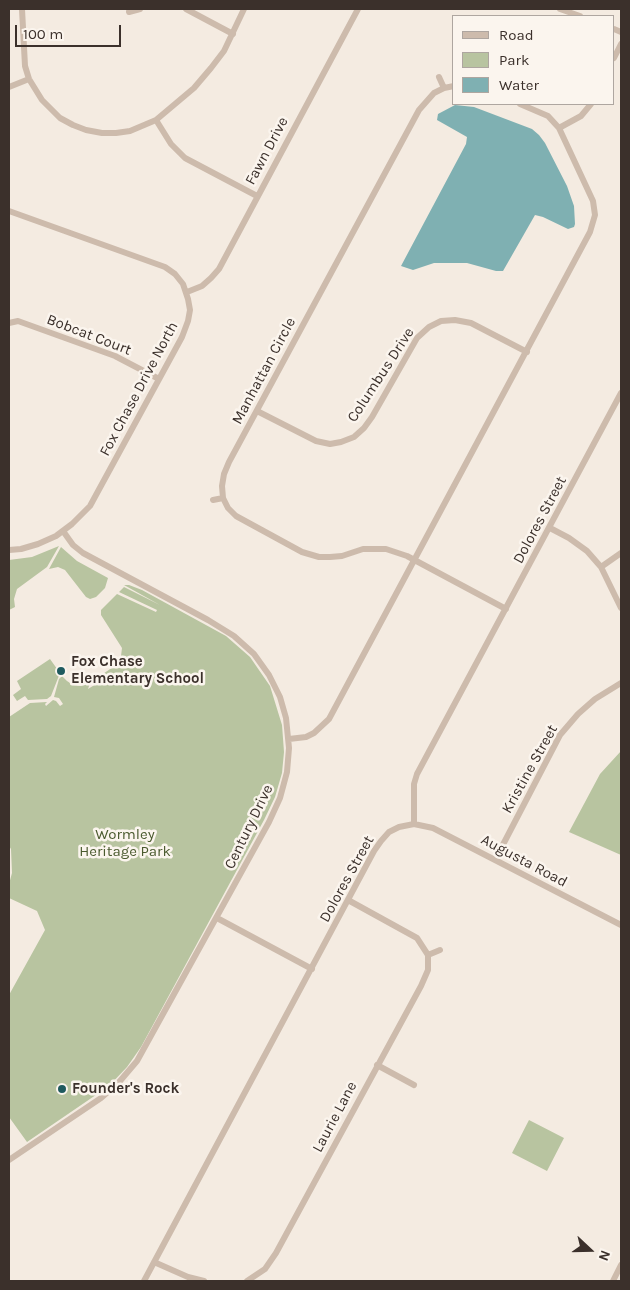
<!DOCTYPE html>
<style>
body{margin:0}
#map{position:relative;width:630px;height:1290px;overflow:hidden;background:#f4ebe1;font-family:Karla,sans-serif}
canvas{display:block}
.frame{position:absolute;inset:0;border:10px solid #3b302b;pointer-events:none}
.legend{position:absolute;left:452px;top:15px;width:162px;height:90px;box-sizing:border-box;background:#fbf5ee;border:1px solid #aea6a0;margin:0;padding:6px 9px;list-style:none;font-size:15px;color:#3b302b}
.legend li{display:flex;align-items:center;gap:10px;height:25px}
.legend b{width:25px;border:1px solid #aea6a0}
.north{position:absolute;left:565px;top:1225px;width:50px;height:50px;-webkit-text-stroke:4px #fbf5ee;paint-order:stroke;rotate:111deg;font-size:14px;font-weight:700;line-height:20px;text-align:center;color:#3b302b}
.north::after{content:'';display:block;margin:auto;width:18px;height:22px;background:#3b302b;clip-path:polygon(50% 0,100% 100%,50% 72%,0 100%)}
.scale{position:absolute;left:15px;top:25px;width:106px;height:22px;box-sizing:border-box;border:2px solid #3b302b;border-top:0;padding-left:6px;font-size:15px;line-height:18px;white-space:nowrap;color:#3b302b;-webkit-text-stroke:4px #fbf5ee;paint-order:stroke}
</style>
<div id="map">
<canvas width="630" height="1290"></canvas>
<div class="frame"></div>
<ul class="legend">
<li><b style="height:6px;background:#cdbbac"></b>Road</li>
<li><b style="height:14px;background:#b8c4a0"></b>Park</li>
<li><b style="height:14px;background:#7fb0b2"></b>Water</li>
</ul>
<div class="north">N</div>
<div class="scale">100 m</div>
</div>
<script>
const ctx = document.querySelector('canvas').getContext('2d');
ctx.lineJoin = 'round';
function fill(path, color) { ctx.fillStyle = color; ctx.fill(path, 'evenodd'); }
const shape = rows => new Path2D(rows.map(r => 'M' + r).join(''));
function strokePath(path, color, width, dash) { ctx.strokeStyle = color; ctx.lineWidth = width; ctx.lineCap = dash ? 'butt' : 'round'; ctx.setLineDash(dash || []); ctx.stroke(path); }
function drawText(font, color, halo, rows, align = 'center') {
  ctx.font = font + ' Karla,sans-serif'; ctx.lineWidth = 5; ctx.setLineDash([]); ctx.textBaseline = 'middle'; ctx.strokeStyle = halo; ctx.fillStyle = color; for (const [text, x, y, turn = 0] of rows) {
    ctx.save(); ctx.translate(x, y); ctx.rotate((+turn || 0) * Math.PI / 180); ctx.textAlign = isNaN(turn) ? turn : align; if (halo) ctx.strokeText(text, 0, 0); ctx.fillText(text, 0, 0); ctx.restore();
  }
}
fill(shape([
 [59,546,47,567,17,589,14,599,15,607,9,610,9,560,32,557],
 [61,547,77,561,108,578,105,588,96,597,90,599,86,597,65,570,58,567,49,569],
 [124,585,129,585,142,590,226,636,250,657,270,686,282,725,284,752,282,773,275,797,264,820,141,1047,127,1067,109,1086,27,1142,9,1117,9,995,45,930,37,911,9,898,9,884,12,873,11,849,9,846,9,717,30,703,47,702,45,704,46,706,53,700,56,701,60,706,63,704,59,698,54,697,59,679,62,676,67,681,73,685,81,686,90,683,88,689,96,684,94,680,116,665,121,656,122,648,101,615,101,610,117,594,156,612,157,610,119,592,124,587,160,605],
 [50,659,60,673,51,696,47,699,28,700,25,696,17,701,13,695,21,689,17,681],
 [621,751,621,855,569,832,600,774],
 [529,1120,564,1138,547,1171,512,1153]
]), '#b8c4a0');
fill(shape([
 [455,105,474,107,532,129,539,135,545,143,567,186,574,206,575,224,574,227,568,229,543,217,535,215,503,271,496,271,467,263,434,263,413,270,401,266,466,144,467,137,437,120,438,114]
]), '#7fb0b2');
strokePath(shape([
 [22,9,25,66,29,79,42,100,60,118,73,125,86,130,102,133,116,133,130,131,156,120,194,88,211,68,224,51,244,9],
 [186,9,233,34],
 [560,9,580,16],
 [129,12,140,9],
 [614,29,621,32],
 [614,58,621,44],
 [439,77,444,88],
 [454,86,444,88,434,93,419,110,229,462,224,474,222,486,223,498,228,508,236,516,302,552,319,557,330,557,342,556,363,549,386,549,407,556,506,609],
 [9,87,29,79],
 [156,120,171,144,185,158,257,196],
 [559,128,581,116,591,104],
 [9,211,165,267,175,274,183,284,188,299,190,310,188,321,182,337,90,506,72,524,56,536,38,544,21,549,9,550],
 [187,292,202,286,211,278,219,269,358,9],
 [9,323,18,321,115,356,159,379],
 [257,411,316,441,330,444,341,442,354,437,364,428,372,417,417,338,429,327,441,321,455,320,471,323,527,352],
 [213,500,223,498],
 [550,528,569,538,587,551,601,567,621,608],
 [601,567,621,553],
 [289,739,306,737,314,733,329,719,590,232,595,215,593,201,559,128,548,116,520,104],
 [414,824,414,784,417,774,621,393],
 [495,860,560,735,578,714,595,699,621,683],
 [217,918,312,969],
 [428,955,440,950],
 [377,1065,414,1085],
 [9,1160,101,1098,120,1081,137,1061,269,822,280,798,287,772,289,748,286,718,280,697,269,675,254,654,234,636,208,620,83,553,73,545,63,531],
 [154,1262,188,1277,204,1281],
 [144,1281,374,851,381,841,389,832,399,827,414,824,433,828,621,925],
 [247,1281,265,1269,276,1253,421,986,428,970,428,955,417,938,348,900],
 [613,1281,621,1265]
]), '#cdbbac', 6);
for (const [x, y, r, color] of [
 [61,671,5,"#1f5a5e"],
 [62,1089,5,"#1f5a5e"]
]) { const dot = new Path2D(); dot.arc(x, y, r, 0, 2 * Math.PI); ctx.fillStyle = color; ctx.fill(dot); strokePath(dot, '#fbf5ee', 2); }
drawText('15px', '#3b302b', '#fbf5ee', [
 ["Fawn Drive",267,151,-62],
 ["Bobcat Court",89,335,21],
 ["Manhattan Circle",264,371,-62],
 ["Columbus Drive",381,375,-57],
 ["Fox Chase Drive North",139,389,-62],
 ["Dolores Street",540,520,-62],
 ["Kristine Street",530,769,-61],
 ["Century Drive",249,827,-64],
 ["Augusta Road",524,861,28],
 ["Dolores Street",347,879,-61],
 ["Laurie Lane",335,1117,-62]
]);
drawText('bold 15px', '#3b302b', '#fbf5ee', [
 ["Fox Chase",71,662],
 ["Elementary School",71,679],
 ["Founder's Rock",72,1089]
], 'left');
drawText('15px', '#4a5a2e', '#fbf5ee', [
 ["Wormley",125,835],
 ["Heritage Park",125,852]
]);
</script>
